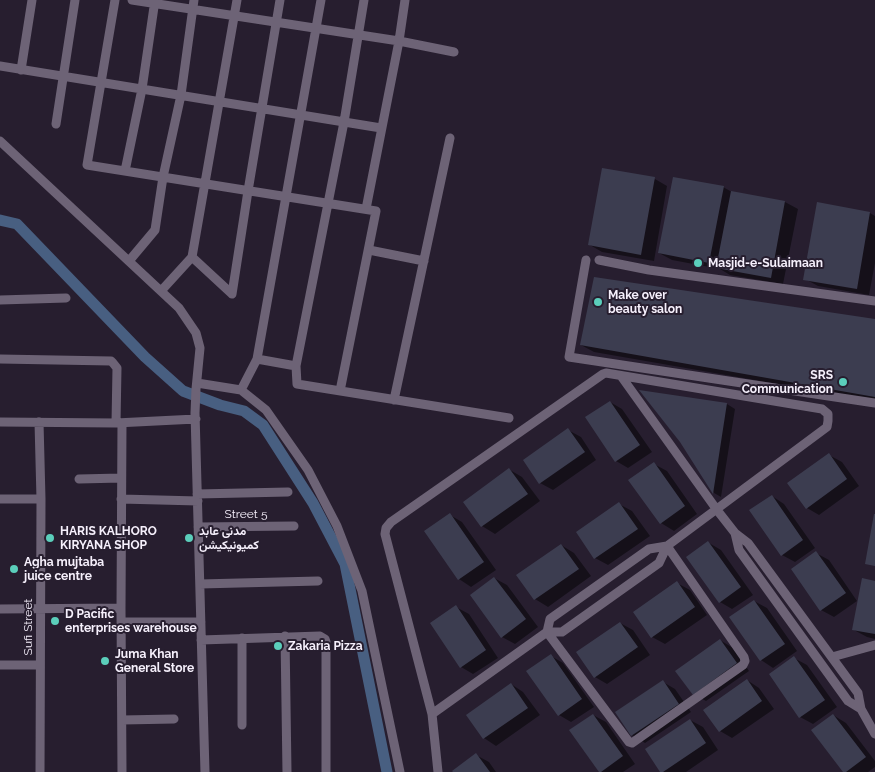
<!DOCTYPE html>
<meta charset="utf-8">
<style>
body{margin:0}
canvas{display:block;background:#271e2f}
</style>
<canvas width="875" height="772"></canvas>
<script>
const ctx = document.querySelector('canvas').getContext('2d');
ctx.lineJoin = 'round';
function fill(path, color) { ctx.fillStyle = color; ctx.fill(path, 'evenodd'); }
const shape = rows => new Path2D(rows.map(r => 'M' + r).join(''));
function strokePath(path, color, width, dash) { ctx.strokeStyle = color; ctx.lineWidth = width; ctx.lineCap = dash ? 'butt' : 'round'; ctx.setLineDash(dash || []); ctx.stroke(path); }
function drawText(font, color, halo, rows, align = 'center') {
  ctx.font = font + ' Raleway,Vazirmatn,sans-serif'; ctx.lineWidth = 4; ctx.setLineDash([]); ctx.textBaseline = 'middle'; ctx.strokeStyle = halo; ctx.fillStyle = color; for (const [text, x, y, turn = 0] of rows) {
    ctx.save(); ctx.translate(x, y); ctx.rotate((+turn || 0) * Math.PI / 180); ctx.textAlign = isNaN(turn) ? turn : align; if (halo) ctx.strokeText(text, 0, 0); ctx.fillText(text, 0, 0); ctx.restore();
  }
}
fill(shape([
 [655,179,667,186,654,261,602,252,590,245],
 [723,187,732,192,785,202,798,209,783,284,730,275,720,269,672,260,659,253],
 [818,204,870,213,875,216,875,263,869,295,818,286,805,279],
 [875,320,875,401,594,352,581,345],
 [610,402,622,409,652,452,628,468,616,461],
 [727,404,735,409,721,497,714,493,681,441],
 [568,430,581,437,596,460,553,490,540,483],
 [829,455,842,462,859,486,819,515,807,508],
 [654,464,667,471,697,514,674,531,661,523,630,481],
 [510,470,522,477,540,501,495,534,482,526,465,502],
 [772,496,784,504,815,548,795,562,782,555],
 [619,504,632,511,650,536,608,565,595,558],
 [450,515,462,522,496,570,471,587,459,579],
 [709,543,721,550,753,595,732,609,720,602],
 [561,545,574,553,591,576,548,607,535,599],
 [816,553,829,560,857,601,834,617,821,610],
 [494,578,507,585,538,627,515,644,502,637],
 [875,582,875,639,867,637,854,630],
 [677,583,690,590,707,615,665,644,652,637],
 [754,601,767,608,797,651,773,668,761,660],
 [456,607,469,614,498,658,473,674,461,667],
 [620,623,633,630,650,655,607,684,595,677],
 [720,640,733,648,749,671,706,701,693,694],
 [551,656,563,663,594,707,571,722,559,715],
 [794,658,807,665,837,707,813,724,800,717],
 [747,680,759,688,774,709,732,738,720,731],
 [663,682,675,689,691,712,645,743,632,735,617,713],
 [511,684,523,692,540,715,496,746,484,738],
 [593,715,606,722,635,764,623,772,600,772],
 [833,715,846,723,875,761,875,767,868,772,844,772],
 [690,720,703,727,718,750,686,772,661,772],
 [476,755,489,762,496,772,454,772]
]), '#0007');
strokePath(shape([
 [0,220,17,224,145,357,183,391,220,405,244,411,263,425,313,503,345,564,387,772]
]), '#485f81', 11);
fill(shape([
 [602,168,655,177,641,255,588,245],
 [673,177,724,186,709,263,658,253],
 [731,191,785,201,771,278,716,268],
 [817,202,870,212,857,289,803,280],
 [594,277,875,319,875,397,580,345],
 [639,390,727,403,713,494,680,442],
 [610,401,640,445,615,462,585,417],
 [568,428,585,452,539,484,523,460],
 [829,453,847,479,806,509,787,483],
 [654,462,685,506,660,524,628,480],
 [509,468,528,494,481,527,463,502],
 [772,495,803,540,781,556,749,510],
 [619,502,638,529,594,559,576,532],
 [450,513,484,562,458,580,424,531],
 [874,514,875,514,875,566,865,564],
 [708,541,741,587,719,603,686,557],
 [561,544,579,569,534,600,516,575],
 [816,551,846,593,820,611,791,569],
 [494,577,526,619,501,638,470,595],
 [862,578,875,581,875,634,852,630],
 [677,581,695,607,651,638,633,612],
 [754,600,785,644,760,661,729,617],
 [456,605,486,650,460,668,430,623],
 [620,622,638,647,594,678,576,652],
 [720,639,737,663,693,695,675,671],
 [551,654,582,699,558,716,526,671],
 [794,656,825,700,799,718,769,674],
 [747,679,762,701,719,732,703,710],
 [663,680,679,704,631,736,615,712],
 [511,683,528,708,483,739,466,715],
 [593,714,623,756,601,772,599,772,569,730],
 [833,714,866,757,846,772,843,772,811,730],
 [690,719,706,743,663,772,660,772,645,749],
 [476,753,490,772,453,772,452,771]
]), '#3c3d50');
strokePath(shape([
 [115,0,87,165,376,211,340,391],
 [132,0,399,41,454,52],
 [0,66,381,128],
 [21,70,32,0],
 [56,124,75,0],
 [0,141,179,308,196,333,200,348,196,389,195,413,205,772],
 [125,171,142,89,155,0],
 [366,209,399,41,405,0],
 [369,250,424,261],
 [192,257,232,294],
 [586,260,569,357,875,403],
 [599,260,649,270,875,301],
 [129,261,155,230,163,177,181,95,194,0],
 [161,291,192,257,237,0],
 [232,294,248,191,280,0],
 [0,300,66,298],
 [0,359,111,361,113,363,117,368,116,423],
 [257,359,321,0],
 [296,366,344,122,364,0],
 [621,376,717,510,735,533,748,543,858,693,861,709,875,734],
 [197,383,241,390,257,359,296,366,297,384,509,418],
 [241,390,266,410,308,470,337,526,362,591,400,772],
 [394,400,450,138],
 [0,422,116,423,196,419],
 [39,422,41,499,40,772],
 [122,423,121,608,122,772],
 [79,479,121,478],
 [197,494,288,492],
 [0,499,41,499],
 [121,499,198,501],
 [198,527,294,526],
 [735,533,739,550,848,701,861,709],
 [200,584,318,581],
 [0,609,121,608],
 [121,622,201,622],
 [547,632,629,742,632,743,743,665,745,661,744,657,667,546],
 [285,636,287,772],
 [201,640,320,636,325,639,326,642,326,772],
 [832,657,875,645],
 [0,665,40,665],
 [432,714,547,632,562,632,659,563,667,546],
 [122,720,174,719],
 [242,725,242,638],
 [438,772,432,714,385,534,386,528,391,522,603,374,606,373,822,409,828,414,828,421,827,427,667,546,649,549,550,619,547,632]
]), '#6d6376', 9);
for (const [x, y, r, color] of [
 [698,263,5,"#5bcebb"],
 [598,302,5,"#5bcebb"],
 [843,382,5,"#5bcebb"],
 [50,538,5,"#5bcebb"],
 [189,538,5,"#5bcebb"],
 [14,569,5,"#5bcebb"],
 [55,621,5,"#5bcebb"],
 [278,646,5,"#5bcebb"],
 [105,661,5,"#5bcebb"]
]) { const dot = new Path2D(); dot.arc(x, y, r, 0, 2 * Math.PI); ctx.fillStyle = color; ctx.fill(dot); strokePath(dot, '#271e2f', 2); }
drawText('bold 12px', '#f6f0fc', '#271e2f', [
 ["Masjid-e-Sulaimaan",708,263],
 ["Make over",608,295],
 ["beauty salon",608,309],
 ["SRS",833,375,"right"],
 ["Communication",833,389,"right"],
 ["HARIS KALHORO",60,531],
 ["KIRYANA SHOP",60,545],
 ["مدنی عابد",199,531],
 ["کمیونیکیشن",199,545],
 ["Agha mujtaba",24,562],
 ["juice centre",24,576],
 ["D Pacific",65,614],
 ["enterprises warehouse",65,628],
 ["Zakaria Pizza",288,646],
 ["Juma Khan",115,654],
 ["General Store",115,668]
], 'left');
drawText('12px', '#f6f0fc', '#271e2f', [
 ["Street 5",246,514],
 ["Sufi Street",28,627,-90]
]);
</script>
